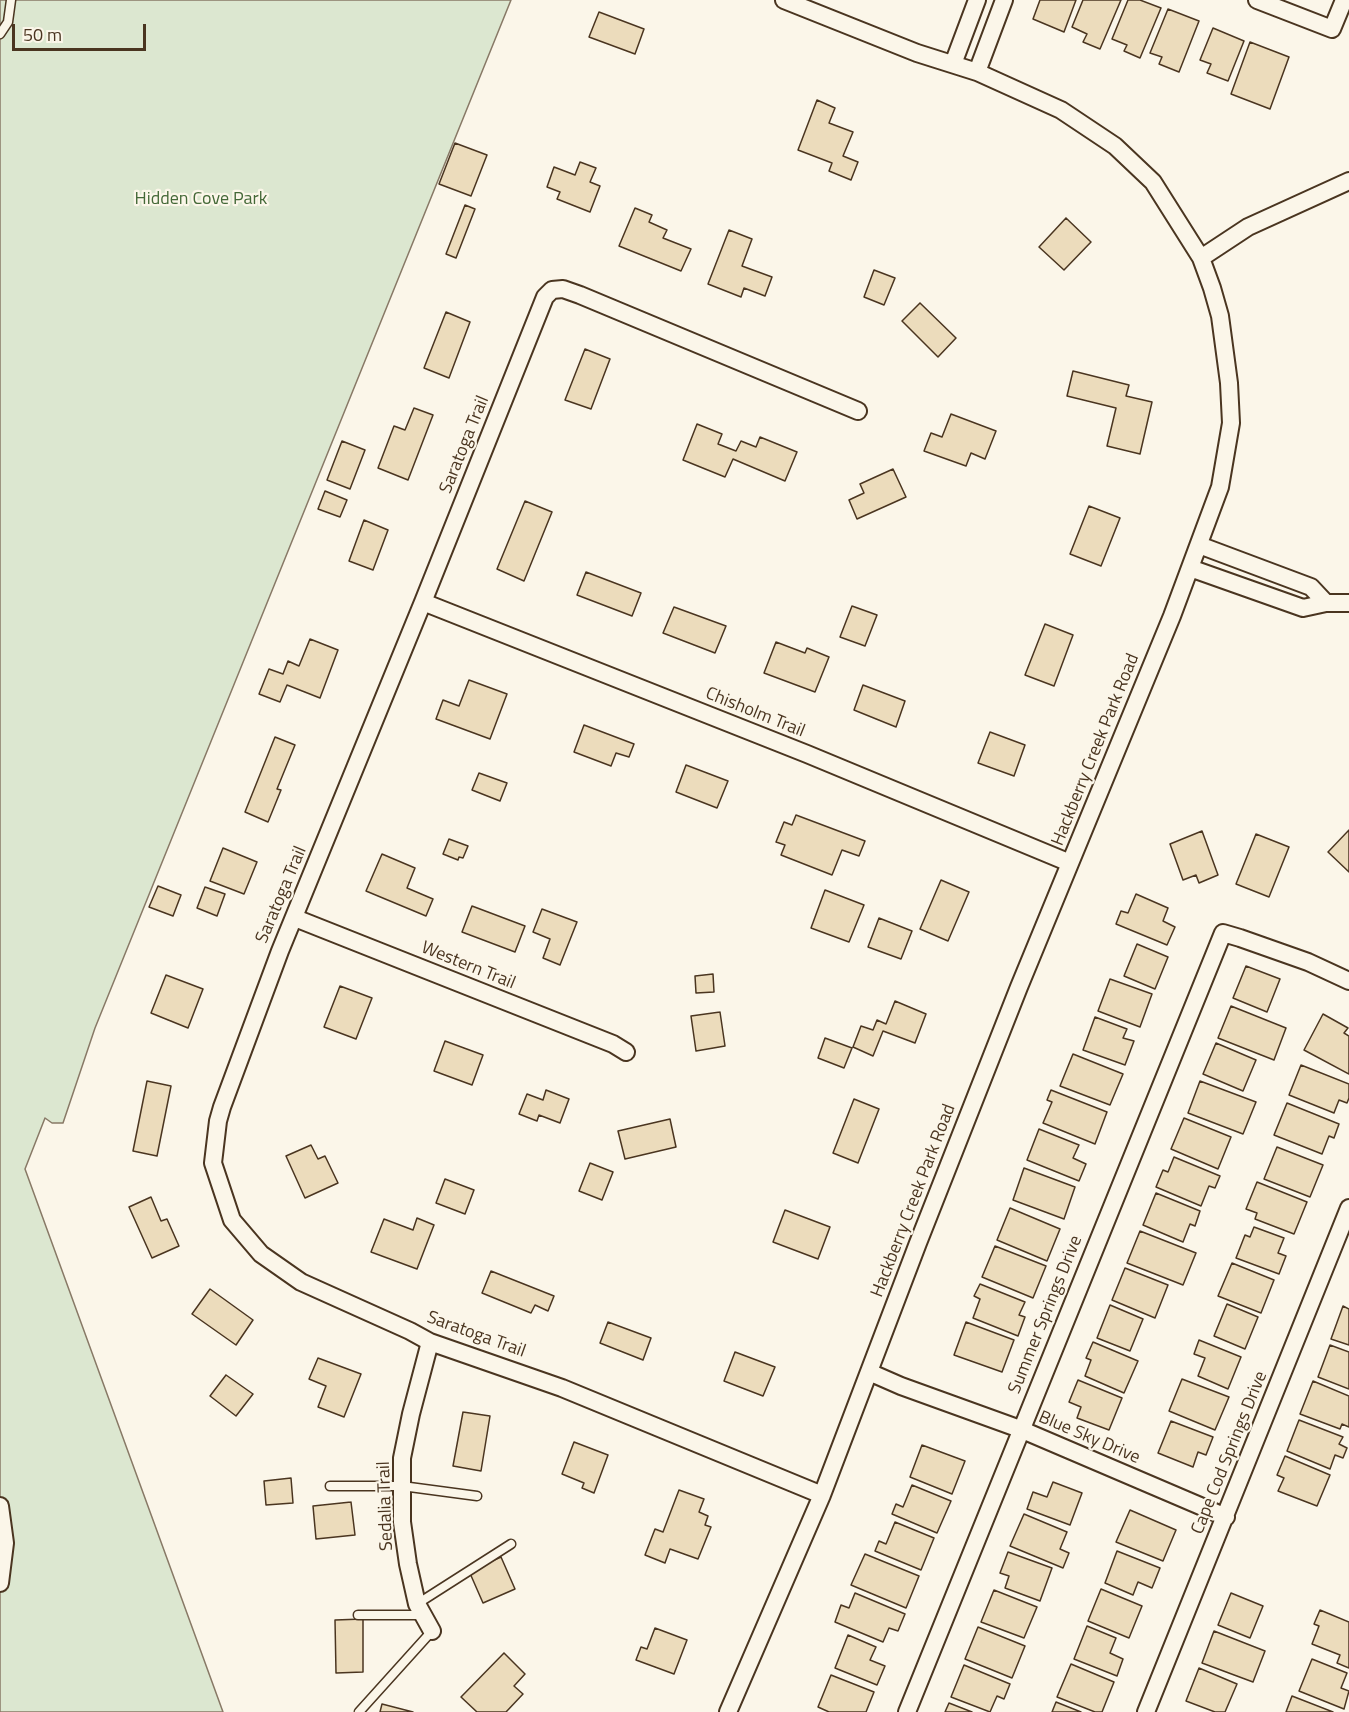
<!DOCTYPE html>
<style>
body{margin:0}
#map{position:relative;width:1349px;height:1712px;overflow:hidden;background:#fbf6e9;font-family:"Titillium Web",sans-serif}
canvas{display:block}
.scale{position:absolute;left:12px;top:24px;width:134px;height:27px;box-sizing:border-box;border:3px solid #4a3520;border-top:0;padding-left:8px;font-size:18px;line-height:21px;white-space:nowrap;color:#4a3520;-webkit-text-stroke:4px #fbf6e9;paint-order:stroke}
</style>
<div id="map">
<canvas width="1349" height="1712"></canvas>
<div class="scale">50 m</div>
</div>
<script>
const ctx = document.querySelector('canvas').getContext('2d');
ctx.lineJoin = 'round';
function fill(path, color) { ctx.fillStyle = color; ctx.fill(path, 'evenodd'); }
const shape = rows => new Path2D(rows.map(r => 'M' + r).join(''));
function strokePath(path, color, width, dash) { ctx.strokeStyle = color; ctx.lineWidth = width; ctx.lineCap = dash ? 'butt' : 'round'; ctx.setLineDash(dash || []); ctx.stroke(path); }
function drawText(font, color, halo, rows, align = 'center') {
  ctx.font = font + ' "Titillium Web",sans-serif'; ctx.lineWidth = 4.5; ctx.setLineDash([]); ctx.textBaseline = 'middle'; ctx.strokeStyle = halo; ctx.fillStyle = color; for (const [text, x, y, turn = 0] of rows) {
    ctx.save(); ctx.translate(x, y); ctx.rotate((+turn || 0) * Math.PI / 180); ctx.textAlign = isNaN(turn) ? turn : align; if (halo) ctx.strokeText(text, 0, 0); ctx.fillText(text, 0, 0); ctx.restore();
  }
}
const green = shape([
 [0,0,511,0,95,1028,63,1123,52,1123,45,1118,25,1169,223,1712,0,1712,0,0]
]);
fill(green, '#dce7d0');
strokePath(green, '#887966', 1.5);
const building = shape([
 [1040,0,1076,0,1064,32,1033,19,1040,0],
 [1083,0,1121,0,1100,49,1083,42,1087,34,1072,27,1083,0],
 [1128,0,1140,0,1161,8,1140,58,1124,51,1127,45,1112,39,1128,0],
 [1168,9,1199,21,1179,72,1159,64,1162,57,1150,53,1168,9],
 [599,12,644,29,635,54,589,37,599,12],
 [1213,28,1244,41,1228,81,1207,73,1211,64,1200,60,1213,28],
 [1250,42,1289,57,1270,109,1231,94,1250,42],
 [817,100,835,108,829,123,853,132,843,156,858,162,851,180,829,171,832,163,798,150,817,100],
 [455,143,487,155,471,196,439,184,455,143],
 [580,162,596,168,590,182,600,186,590,212,557,199,560,192,547,187,554,167,575,175,580,162],
 [465,205,475,209,456,258,446,254,465,205],
 [635,208,652,215,649,222,667,230,663,238,691,249,681,271,619,246,635,208],
 [1066,218,1091,242,1064,270,1039,247,1066,218],
 [729,230,752,239,742,266,772,277,765,296,744,288,741,297,708,284,729,230],
 [874,270,895,278,884,305,864,297,874,270],
 [920,303,956,338,938,357,902,321,920,303],
 [446,312,470,322,449,378,424,368,446,312],
 [585,349,610,359,591,409,565,400,585,349],
 [1073,371,1129,385,1126,396,1152,402,1140,454,1107,446,1116,408,1067,396,1073,371],
 [414,408,433,415,408,480,378,468,394,426,405,430,414,408],
 [951,414,996,431,985,459,971,453,966,466,924,451,931,433,942,437,951,414],
 [697,424,722,434,718,444,736,451,741,441,756,447,760,437,797,452,785,481,733,459,725,477,683,460,697,424],
 [342,441,365,450,350,489,327,480,342,441],
 [893,469,906,497,857,519,849,500,864,493,860,484,893,469],
 [325,491,347,500,340,517,318,509,325,491],
 [525,501,552,512,524,581,497,569,525,501],
 [1089,506,1120,518,1101,566,1070,554,1089,506],
 [364,520,388,530,373,570,349,561,364,520],
 [586,572,641,593,632,616,577,595,586,572],
 [852,606,877,615,865,646,840,637,852,606],
 [674,607,726,626,715,653,663,633,674,607],
 [1045,624,1073,635,1054,686,1025,675,1045,624],
 [310,639,338,650,320,698,287,685,280,702,259,694,269,669,283,674,288,661,299,666,310,639],
 [776,642,805,653,807,648,829,657,815,692,764,673,776,642],
 [469,680,507,694,490,739,436,719,443,700,459,706,469,680],
 [863,685,905,701,896,727,854,710,863,685],
 [584,725,634,744,629,757,616,753,611,766,574,752,584,725],
 [990,732,1025,745,1014,776,978,763,990,732],
 [275,737,295,745,277,789,281,790,268,822,245,812,275,737],
 [686,765,728,781,717,808,676,792,686,765],
 [479,773,507,783,500,801,472,790,479,773],
 [796,815,865,841,859,856,842,850,832,875,781,855,785,845,776,842,784,822,792,825,796,815],
 [1349,830,1349,872,1328,852,1349,830],
 [1202,831,1218,875,1199,883,1196,875,1183,880,1170,844,1202,831],
 [1256,834,1289,847,1269,897,1236,884,1256,834],
 [449,839,468,846,463,858,459,857,458,860,443,854,449,839],
 [223,848,257,862,244,894,210,881,223,848],
 [382,854,415,868,407,888,433,899,426,916,366,891,382,854],
 [941,880,969,892,948,941,920,929,941,880],
 [158,886,181,895,173,916,149,907,158,886],
 [205,887,225,894,217,916,197,908,205,887],
 [825,890,864,905,849,942,811,928,825,890],
 [1136,894,1168,908,1163,921,1175,927,1167,945,1116,924,1121,911,1128,913,1136,894],
 [472,906,525,926,515,952,462,932,472,906],
 [542,909,577,922,560,965,543,958,550,939,533,932,542,909],
 [879,918,912,931,901,959,868,947,879,918],
 [1137,944,1168,957,1155,989,1124,976,1137,944],
 [1246,966,1280,979,1267,1012,1233,998,1246,966],
 [713,974,714,992,696,993,695,976,713,974],
 [166,975,203,989,188,1028,151,1013,166,975],
 [1110,979,1152,994,1140,1027,1098,1011,1110,979],
 [340,986,372,998,356,1039,324,1027,340,986],
 [895,1001,926,1014,915,1043,883,1031,873,1056,853,1047,861,1026,873,1030,877,1020,886,1024,895,1001],
 [1231,1006,1286,1028,1274,1060,1218,1038,1231,1006],
 [720,1012,725,1046,696,1051,691,1016,720,1012],
 [1323,1014,1348,1028,1344,1033,1349,1036,1349,1074,1304,1050,1323,1014],
 [1095,1017,1127,1029,1123,1038,1134,1041,1125,1065,1083,1050,1095,1017],
 [825,1038,852,1048,844,1068,818,1058,825,1038],
 [445,1041,483,1055,472,1085,434,1071,445,1041],
 [1216,1043,1256,1060,1243,1091,1203,1074,1216,1043],
 [1073,1054,1123,1074,1110,1105,1060,1086,1073,1054],
 [1301,1065,1349,1084,1349,1098,1347,1103,1339,1100,1334,1113,1289,1095,1301,1065],
 [147,1081,171,1086,157,1156,133,1151,147,1081],
 [1200,1081,1256,1102,1243,1134,1188,1113,1200,1081],
 [546,1090,569,1099,560,1123,539,1115,537,1121,519,1114,527,1094,543,1100,546,1090],
 [1051,1090,1107,1112,1095,1144,1043,1123,1052,1102,1047,1100,1051,1090],
 [854,1099,879,1109,858,1163,833,1153,854,1099],
 [1287,1103,1339,1124,1334,1138,1329,1136,1322,1154,1274,1135,1287,1103],
 [1184,1118,1231,1137,1218,1169,1171,1149,1184,1118],
 [670,1119,676,1147,625,1159,618,1131,670,1119],
 [1039,1129,1079,1145,1073,1158,1086,1164,1079,1181,1027,1160,1039,1129],
 [311,1145,318,1159,325,1156,338,1183,305,1198,286,1156,311,1145],
 [1277,1147,1323,1165,1310,1197,1264,1179,1277,1147],
 [1174,1157,1220,1176,1215,1188,1209,1186,1201,1206,1156,1187,1163,1170,1168,1172,1174,1157],
 [590,1163,613,1172,602,1200,579,1191,590,1163],
 [1024,1168,1075,1187,1064,1219,1013,1200,1024,1168],
 [445,1179,474,1190,465,1214,436,1203,445,1179],
 [1257,1182,1307,1202,1294,1234,1255,1219,1257,1213,1246,1209,1257,1182],
 [1156,1193,1200,1211,1195,1226,1190,1224,1183,1242,1143,1225,1156,1193],
 [151,1197,161,1221,167,1219,179,1246,152,1258,129,1207,151,1197],
 [1010,1208,1060,1229,1047,1261,997,1240,1010,1208],
 [785,1210,830,1227,818,1259,773,1242,785,1210],
 [417,1218,434,1225,417,1269,371,1252,384,1219,413,1230,417,1218],
 [1254,1227,1284,1238,1278,1253,1286,1256,1279,1274,1236,1258,1245,1235,1250,1237,1254,1227],
 [1140,1231,1196,1253,1183,1285,1127,1263,1140,1231],
 [995,1246,1046,1266,1033,1298,982,1277,995,1246],
 [1232,1263,1274,1280,1261,1313,1218,1296,1232,1263],
 [1125,1268,1168,1285,1155,1318,1112,1300,1125,1268],
 [491,1271,554,1296,548,1311,535,1305,531,1313,482,1293,491,1271],
 [980,1284,1025,1302,1019,1315,1025,1317,1018,1336,973,1318,980,1299,974,1296,980,1284],
 [210,1289,253,1320,236,1345,192,1314,210,1289],
 [1227,1304,1258,1317,1245,1349,1214,1336,1227,1304],
 [1110,1305,1143,1319,1130,1351,1097,1338,1110,1305],
 [1343,1306,1349,1309,1349,1345,1331,1339,1343,1306],
 [608,1322,651,1338,643,1360,600,1343,608,1322],
 [966,1322,1014,1340,1002,1372,954,1355,966,1322],
 [1199,1340,1241,1357,1228,1389,1198,1376,1205,1358,1194,1354,1199,1340],
 [1093,1342,1138,1361,1124,1393,1085,1376,1091,1360,1086,1358,1093,1342],
 [1330,1345,1349,1352,1349,1389,1318,1377,1330,1345],
 [735,1352,775,1367,763,1396,724,1381,735,1352],
 [318,1358,361,1374,344,1417,318,1407,326,1386,309,1379,318,1358],
 [226,1375,253,1394,236,1416,210,1396,226,1375],
 [1182,1379,1229,1397,1215,1430,1169,1411,1182,1379],
 [1078,1380,1122,1398,1109,1430,1077,1418,1081,1407,1069,1402,1078,1380],
 [1313,1381,1349,1396,1349,1427,1342,1424,1340,1429,1300,1414,1313,1381],
 [463,1412,490,1416,481,1471,453,1466,463,1412],
 [1299,1420,1343,1437,1339,1444,1347,1448,1343,1458,1335,1455,1330,1469,1287,1451,1299,1420],
 [1171,1421,1213,1437,1206,1455,1198,1452,1193,1467,1158,1453,1171,1421],
 [574,1442,608,1455,594,1493,582,1488,584,1483,562,1474,574,1442],
 [922,1445,965,1461,952,1494,910,1477,922,1445],
 [1285,1456,1330,1475,1317,1506,1278,1491,1284,1478,1277,1475,1285,1456],
 [291,1478,293,1503,266,1505,264,1481,291,1478],
 [1053,1482,1082,1493,1070,1525,1027,1509,1033,1492,1047,1497,1053,1482],
 [912,1485,951,1501,937,1533,892,1514,896,1504,903,1507,912,1485],
 [679,1490,704,1499,699,1512,708,1516,705,1525,711,1527,698,1559,670,1549,665,1563,645,1555,655,1529,663,1532,679,1490],
 [351,1502,355,1535,316,1539,313,1506,351,1502],
 [1130,1510,1176,1530,1163,1561,1116,1542,1130,1510],
 [1024,1514,1067,1532,1060,1549,1069,1553,1063,1568,1010,1546,1024,1514],
 [895,1522,934,1538,921,1570,875,1551,879,1541,886,1544,895,1522],
 [1117,1551,1160,1568,1152,1588,1138,1582,1133,1595,1105,1583,1117,1551],
 [1008,1552,1052,1568,1040,1601,1005,1588,1009,1576,1000,1573,1008,1552],
 [865,1554,919,1576,906,1608,851,1585,865,1554],
 [501,1557,515,1589,483,1603,469,1571,501,1557],
 [1101,1589,1142,1606,1129,1638,1088,1621,1101,1589],
 [994,1590,1037,1607,1024,1638,981,1622,994,1590],
 [855,1593,905,1614,898,1631,889,1628,883,1642,835,1622,841,1605,849,1608,855,1593],
 [1231,1593,1263,1606,1250,1638,1218,1625,1231,1593],
 [1320,1610,1349,1622,1349,1668,1337,1663,1340,1655,1312,1644,1319,1626,1314,1624,1320,1610],
 [363,1619,363,1672,336,1673,335,1620,363,1619],
 [1087,1626,1116,1638,1110,1653,1123,1659,1117,1676,1074,1659,1087,1626],
 [978,1627,1025,1646,1012,1678,965,1659,978,1627],
 [655,1628,687,1640,674,1674,636,1660,641,1647,647,1649,655,1628],
 [1214,1631,1265,1651,1253,1682,1202,1663,1214,1631],
 [848,1635,876,1647,870,1660,885,1666,877,1685,835,1668,848,1635],
 [504,1653,525,1674,514,1686,523,1694,506,1712,477,1712,461,1697,504,1653],
 [1312,1659,1347,1673,1341,1688,1349,1691,1344,1709,1299,1691,1312,1659],
 [1071,1664,1114,1682,1102,1712,1095,1712,1057,1697,1071,1664],
 [964,1665,1010,1684,1004,1699,997,1696,990,1712,951,1697,964,1665],
 [1199,1668,1237,1684,1225,1712,1215,1712,1186,1701,1199,1668],
 [831,1675,874,1692,866,1712,829,1712,818,1707,831,1675],
 [1292,1696,1333,1712,1286,1712,1292,1696],
 [1056,1702,1081,1712,1052,1712,1056,1702],
 [949,1703,972,1712,945,1712,949,1703],
 [382,1704,413,1712,380,1712,382,1704]
]);
fill(building, '#ecdcbc');
strokePath(building, '#4a3520', 1.5);
const service = shape([
 [0,34,8,22,11,0],
 [330,1486,402,1486,477,1496],
 [417,1604,511,1544],
 [358,1615,423,1615],
 [359,1712,432,1631]
]);
const minor = shape([
 [1257,0,1332,29,1344,0],
 [953,64,977,0],
 [977,72,1004,0],
 [1201,258,1248,227,1349,181],
 [1199,545,1311,587,1326,603],
 [1190,568,1303,608,1326,603,1349,603],
 [423,602,807,754,1070,863],
 [295,918,613,1044,626,1052],
 [430,1342,411,1414,402,1458,402,1522,408,1564,417,1604,432,1631],
 [869,1372,901,1386,1020,1429,1226,1517],
 [822,1495,562,1388,430,1342,410,1331,301,1282,261,1254,232,1220,213,1163,218,1121,222,1107,280,951,423,602,545,297,552,290,563,289,580,295,858,411],
 [0,1506,5,1543,0,1583],
 [728,1712,822,1495,918,1243,1019,987,1172,616,1220,487,1231,423,1229,383,1220,316,1212,288,1201,258,1153,182,1115,146,1061,110,977,72,917,53,784,0],
 [907,1712,1223,933,1240,938,1308,962,1349,981],
 [1146,1712,1349,1208]
]);
strokePath(service, '#4a3520', 11);
strokePath(minor, '#4a3520', 20);
strokePath(service, '#fbf6e9', 8);
strokePath(minor, '#fbf6e9', 16);
drawText('18px', '#436837', '#fbf6e9', [
 ["Hidden Cove Park",201,200]
]);
drawText('18px', '#4a3520', '#fbf6e9', [
 ["Saratoga Trail",465,445,-68],
 ["Chisholm Trail",755,713,22],
 ["Hackberry Creek Park Road",1096,750,-68],
 ["Saratoga Trail",282,895,-67],
 ["Western Trail",468,966,22],
 ["Hackberry Creek Park Road",914,1201,-69],
 ["Summer Springs Drive",1046,1315,-68],
 ["Saratoga Trail",476,1335,20],
 ["Blue Sky Drive",1089,1438,23],
 ["Cape Cod Springs Drive",1230,1453,-68],
 ["Sedalia Trail",386,1506,-92]
]);
</script>
